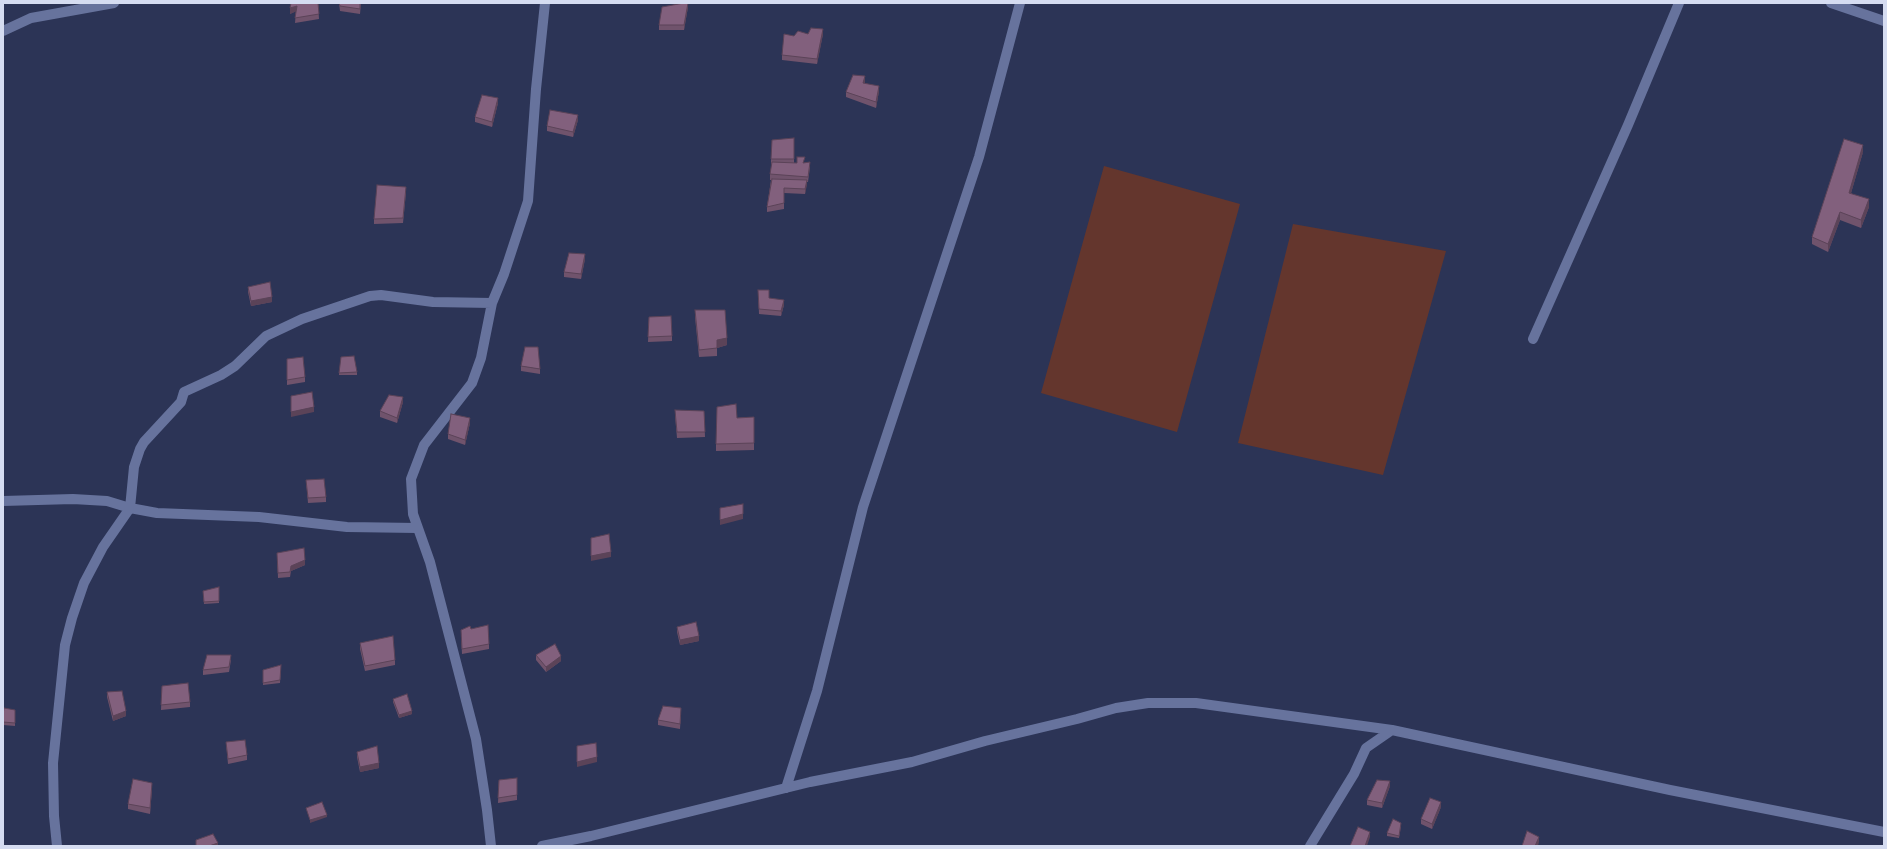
<!DOCTYPE html>
<style>
body{margin:0}
#map{position:relative;width:1887px;height:849px;overflow:hidden;background:#2c3456;font-family:Figtree,sans-serif}
canvas{display:block}
.frame{position:absolute;inset:0;border:4px solid #d5dcf1;pointer-events:none}
</style>
<div id="map">
<canvas width="1887" height="849"></canvas>
<div class="frame"></div>
</div>
<script>
const ctx = document.querySelector('canvas').getContext('2d');
ctx.lineJoin = 'round';
function fill(path, color) { ctx.fillStyle = color; ctx.fill(path, 'evenodd'); }
const shape = rows => new Path2D(rows.map(r => 'M' + r).join(''));
function strokePath(path, color, width, dash) { ctx.strokeStyle = color; ctx.lineWidth = width; ctx.lineCap = dash ? 'butt' : 'round'; ctx.setLineDash(dash || []); ctx.stroke(path); }
fill(shape([
 [1104,166,1240,204,1177,432,1041,393],
 [1293,224,1446,251,1383,475,1238,443]
]), '#64362d');
strokePath(shape([
 [1831,3,1884,21],
 [3,31,31,18,114,3],
 [1533,339,1628,125,1679,3],
 [3,501,73,499,107,501,130,508,157,513,259,517,347,527,417,528],
 [786,788,817,691,863,507,979,157,1020,3],
 [57,846,54,816,53,763,65,645,72,618,84,583,103,547,130,508,134,467,140,449,144,442,181,402,184,392,221,375,235,366,266,336,302,319,370,296,381,295,433,302,492,303],
 [491,846,487,810,476,739,430,562,413,514,411,479,424,445,472,383,481,358,492,303,504,274,528,201,536,89,545,3],
 [542,846,591,836,810,782,912,762,985,741,1077,719,1116,708,1148,703,1196,703,1392,730,1670,790,1884,832],
 [1310,846,1354,774,1366,748,1392,730]
]), '#67739d', 10);
fill(shape([
 [291,3,319,3,318,3,319,19,295,23,296,11,290,14],
 [339,3,361,3,360,14,340,11],
 [688,7,684,30,659,30,659,25],
 [808,34,823,34,817,64,782,60,782,55,794,36],
 [865,82,865,83,879,91,876,108,846,97,846,92],
 [498,103,492,127,475,122,475,117],
 [578,120,573,137,547,131,547,126],
 [794,138,794,163,804,163,810,167,808,182,807,182,805,194,784,193,784,209,767,212,767,207,771,180,770,180,770,174,772,164,771,164,771,159],
 [1863,152,1851,193,1869,207,1861,228,1840,220,1828,252,1812,244,1812,237],
 [406,192,403,223,374,224,374,219],
 [585,259,581,279,564,277,564,272],
 [248,287,272,302,251,306,248,292],
 [758,290,769,298,784,305,781,316,759,314],
 [695,310,727,345,717,348,717,356,699,357,695,317],
 [649,317,672,336,672,341,648,342],
 [287,359,305,377,305,382,287,385],
 [521,366,540,369,540,374,521,371],
 [357,372,357,375,339,375,339,373],
 [403,402,397,423,380,417,380,411],
 [704,411,705,437,677,438,675,415],
 [754,417,754,450,716,451,716,444,737,418],
 [470,423,465,445,448,439,448,434],
 [306,480,326,497,326,502,308,503],
 [277,553,305,565,291,571,290,577,278,578],
 [219,587,219,603,204,604,203,591],
 [677,627,699,641,680,645,677,632],
 [471,629,489,644,489,649,462,654,461,635],
 [360,643,395,660,395,665,365,671,360,649],
 [536,655,561,661,546,672,536,660],
 [231,660,229,672,203,675,203,670],
 [281,665,280,683,263,685,263,670],
 [162,686,190,702,190,707,161,710],
 [107,692,126,716,113,721,107,697],
 [393,699,412,714,399,718,393,702],
 [15,710,15,726,3,725,3,715],
 [681,714,680,729,658,725,658,720],
 [226,742,247,755,247,760,228,764],
 [357,752,379,768,360,772,357,757],
 [517,778,517,800,498,803,499,780],
 [1390,786,1382,808,1367,805,1367,800],
 [152,788,150,814,128,809,128,804],
 [1441,807,1432,829,1421,824,1421,819],
 [1401,826,1399,838,1387,836,1387,833]
]), '#70536c');
fill(shape([
 [688,3,688,7,684,30,684,25],
 [297,6,297,11,290,14,290,8],
 [823,29,823,34,817,64,817,59],
 [865,76,865,82,863,88,863,83],
 [879,86,879,91,876,108,876,102],
 [498,98,498,103,492,127,492,122],
 [578,115,578,120,573,137,573,132],
 [1863,145,1863,152,1849,200,1849,193],
 [807,180,807,185,805,194,805,189],
 [1869,199,1869,207,1861,228,1861,220],
 [1840,212,1840,220,1828,252,1828,244],
 [585,254,585,259,581,279,581,274],
 [272,297,272,302,251,306,251,301],
 [784,300,784,305,781,316,781,311],
 [727,338,727,345,717,348,717,340],
 [403,397,403,402,397,423,397,418],
 [314,407,314,412,291,417,291,412],
 [470,418,470,423,465,445,465,440],
 [743,514,743,519,720,525,720,520],
 [611,552,611,557,591,561,591,556],
 [305,560,305,565,291,571,290,577,291,566],
 [699,636,699,641,680,645,680,640],
 [561,656,561,661,546,672,546,667],
 [126,711,126,716,113,721,113,716],
 [412,711,412,714,399,718,399,715],
 [597,757,597,762,577,767,577,762],
 [379,763,379,768,360,772,360,767],
 [1390,781,1390,786,1382,808,1382,803],
 [152,783,152,788,150,814,150,808],
 [1441,802,1441,807,1432,829,1432,824],
 [327,815,327,817,310,823,310,820],
 [1370,832,1370,837,1367,846,1365,846],
 [1539,837,1539,842,1538,846,1535,846],
 [218,843,218,845,209,846]
]), '#5b4358');
const building = shape([
 [291,3,318,3,319,14,295,18,297,6,290,8,291,3],
 [339,3,360,3,360,9,340,6,339,3],
 [684,3,688,3,684,25,659,25,662,7,684,3],
 [811,28,823,29,817,59,782,55,784,34,794,36,798,31,808,34,811,28],
 [853,75,865,76,863,83,879,86,876,102,846,92,853,75],
 [482,95,498,98,492,122,475,117,482,95],
 [550,110,578,115,573,132,547,126,550,110],
 [794,138,794,159,771,159,772,140,794,138],
 [1844,139,1863,145,1849,193,1869,199,1861,220,1840,212,1828,244,1812,237,1844,139],
 [797,157,805,157,803,163,810,162,808,177,770,174,772,162,797,163,797,157],
 [772,179,807,180,805,189,784,188,784,203,767,207,772,179],
 [377,185,406,187,403,218,374,219,377,185],
 [569,253,585,254,581,274,564,272,569,253],
 [270,282,272,297,251,301,248,287,270,282],
 [758,290,769,290,769,298,784,300,781,311,759,309,758,290],
 [695,310,725,310,727,338,717,340,717,348,699,350,695,310],
 [671,316,672,336,648,337,649,317,671,316],
 [525,347,538,347,540,369,521,366,525,347],
 [354,356,357,372,339,373,341,357,354,356],
 [303,357,305,377,287,380,287,359,303,357],
 [312,392,314,407,291,412,291,396,312,392],
 [389,395,403,397,397,418,380,411,389,395],
 [736,404,737,418,754,417,754,443,716,444,717,407,736,404],
 [675,410,704,411,705,432,677,432,675,410],
 [451,414,470,418,465,440,448,434,451,414],
 [324,479,326,497,308,498,306,480,324,479],
 [743,504,743,514,720,520,720,508,743,504],
 [609,534,611,552,591,556,591,538,609,534],
 [304,548,305,560,291,566,290,572,278,573,277,553,304,548],
 [219,587,219,601,204,602,203,591,219,587],
 [696,622,699,636,680,640,677,627,696,622],
 [488,625,489,644,462,649,461,630,470,626,471,629,488,625],
 [393,636,395,660,365,666,360,643,393,636],
 [555,644,561,656,546,667,536,655,555,644],
 [207,655,231,655,229,667,203,670,207,655],
 [281,665,280,680,263,683,263,670,281,665],
 [188,683,190,702,161,705,162,686,188,683],
 [122,691,126,711,113,716,107,692,122,691],
 [407,694,412,711,399,715,393,699,407,694],
 [663,706,681,708,680,724,658,720,663,706],
 [4,708,15,710,15,723,3,722,3,715,4,708],
 [245,740,247,755,228,759,226,742,245,740],
 [596,743,597,757,577,762,577,746,596,743],
 [377,746,379,763,360,767,357,752,377,746],
 [517,778,517,795,498,798,499,780,517,778],
 [133,779,152,783,150,808,128,804,133,779],
 [1377,780,1390,781,1382,803,1367,800,1377,780],
 [1430,798,1441,802,1432,824,1421,819,1430,798],
 [322,802,327,815,310,820,306,808,322,802],
 [1393,819,1401,823,1399,836,1387,833,1393,819],
 [1358,827,1370,832,1365,846,1350,846,1358,827],
 [1527,831,1539,837,1535,846,1522,846,1527,831],
 [213,834,218,843,209,846,196,846,196,840,213,834]
]);
fill(building, '#82607d');
strokePath(building, '#5b4358', 1);
</script>
